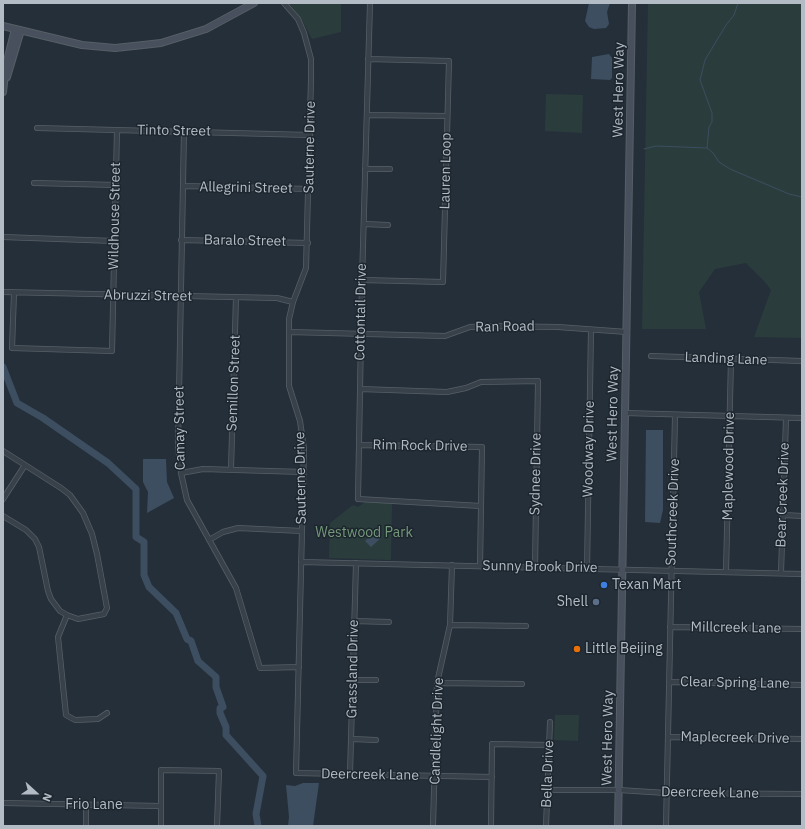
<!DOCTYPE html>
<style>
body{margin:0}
#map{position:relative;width:805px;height:829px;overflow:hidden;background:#252f39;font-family:"IBM Plex Sans",sans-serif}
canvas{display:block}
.frame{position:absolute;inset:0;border:4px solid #b3bcc5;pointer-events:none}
.north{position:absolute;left:16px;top:773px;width:40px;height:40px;-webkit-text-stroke:3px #1d262e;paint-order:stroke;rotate:111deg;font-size:11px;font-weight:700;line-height:16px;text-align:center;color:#b3bcc5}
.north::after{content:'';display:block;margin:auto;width:14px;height:18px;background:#b3bcc5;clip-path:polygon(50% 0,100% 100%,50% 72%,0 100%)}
</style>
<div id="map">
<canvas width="805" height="829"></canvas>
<div class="frame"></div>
<div class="north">N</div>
</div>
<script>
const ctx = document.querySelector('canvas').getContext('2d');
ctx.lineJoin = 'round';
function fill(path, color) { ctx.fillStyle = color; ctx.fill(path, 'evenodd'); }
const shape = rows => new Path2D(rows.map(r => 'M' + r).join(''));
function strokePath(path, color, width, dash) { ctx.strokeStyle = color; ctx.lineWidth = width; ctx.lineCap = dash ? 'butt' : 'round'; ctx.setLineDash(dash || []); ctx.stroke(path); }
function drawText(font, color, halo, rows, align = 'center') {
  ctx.font = font + ' "IBM Plex Sans",sans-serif'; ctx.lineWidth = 3; ctx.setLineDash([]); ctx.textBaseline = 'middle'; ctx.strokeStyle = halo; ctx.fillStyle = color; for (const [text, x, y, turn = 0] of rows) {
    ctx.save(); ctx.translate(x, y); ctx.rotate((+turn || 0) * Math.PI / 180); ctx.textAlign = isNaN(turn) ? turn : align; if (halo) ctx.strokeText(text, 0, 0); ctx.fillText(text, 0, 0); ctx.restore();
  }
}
fill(shape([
 [289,3,341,3,341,32,312,39,302,20],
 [648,3,802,3,802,338,754,337,771,290,764,281,746,263,715,269,699,292,706,329,642,329],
 [546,94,583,95,582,133,545,131],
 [365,502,392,503,391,560,329,558,330,523,353,505,358,507],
 [555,715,579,715,578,741,554,740]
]), '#2a3d3c');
fill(shape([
 [589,3,610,3,607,12,609,24,606,28,594,29,589,27,585,21],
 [609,54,612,58,612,78,610,80,591,79,592,57],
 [646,430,663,430,663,510,660,523,645,522],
 [143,459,166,459,167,482,174,498,147,513,148,492,143,482],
 [376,531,382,537,371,547,365,541],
 [303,783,319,783,313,826,288,826,289,817,286,785,295,786]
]), '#3c4e60');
strokePath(shape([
 [738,3,734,15,726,25,705,60,700,80,712,113,712,122,709,127,707,148,713,153,719,162,730,169,789,194,802,197],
 [644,149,656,146,707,148]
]), '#3c4e60', 1);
strokePath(shape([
 [3,367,17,403,43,418,108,463,136,489,136,537,144,542,144,575,149,587,176,613,187,639,191,641,198,661,216,677,216,687,223,707,220,708,220,713,226,727,226,735,263,776,256,814,258,826]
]), '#3c4e60', 7);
const street = shape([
 [284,3,298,19,304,33,311,59,311,79,306,268,293,302,289,319,289,386,300,421,304,449,296,773,492,777],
 [370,3,362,280,358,499,481,506],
 [367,115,447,116],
 [37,128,310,135],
 [184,131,178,446,181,473,187,500,236,588,260,668,299,667],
 [365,169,390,169],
 [34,183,116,185],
 [184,186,309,189],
 [364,224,388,225],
 [3,237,114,241],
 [181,240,308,243],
 [362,280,443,282,449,61,368,59],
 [3,292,277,298,293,302],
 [14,293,12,348,112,351,117,130],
 [289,332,445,336,470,327,486,326,558,327,627,332],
 [651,356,802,361],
 [360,389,447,392,466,388,481,382,538,381,535,567],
 [625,413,802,418],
 [359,445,482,447,480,566],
 [3,451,61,488,70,495,83,513,92,534,97,554,107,608,104,614,78,619,67,615,60,611,51,599,48,591,39,547,35,539,26,530,3,516],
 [231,469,236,297],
 [181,473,203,469,303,472],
 [3,499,25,465],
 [784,515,802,516],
 [209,540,223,532,238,528,302,531],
 [301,562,802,574],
 [587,569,591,330],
 [726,572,731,359],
 [781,573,786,418],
 [67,615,58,637,66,715,75,720,98,719,107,713],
 [354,621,389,622],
 [450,625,526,626],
 [670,627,802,629],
 [353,680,376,680],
 [669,682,802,685],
 [437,683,522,684],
 [668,737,802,739],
 [352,739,376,740],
 [350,774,356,563],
 [547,790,619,790,666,793,802,794],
 [3,803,161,806],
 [86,806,86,826],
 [161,826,161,770,219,771,217,826],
 [433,826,437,683,450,625,452,565],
 [491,826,492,744,549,745],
 [546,826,550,722],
 [666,826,675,415]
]);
const secondary = shape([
 [3,26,82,45,115,48,134,46,161,43,206,29,254,3],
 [7,77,21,30],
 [3,92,6,65,15,29],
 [618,826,632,3]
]);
strokePath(street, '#565f67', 6);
strokePath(secondary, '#565f67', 8);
strokePath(street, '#384149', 4.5);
strokePath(secondary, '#47505c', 6);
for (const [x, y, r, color] of [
 [604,585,4,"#3f7fe0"],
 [596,602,4,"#5c6f8a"],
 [577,649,4,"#e8710a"]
]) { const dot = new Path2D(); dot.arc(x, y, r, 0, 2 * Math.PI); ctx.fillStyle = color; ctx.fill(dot); strokePath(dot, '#1d262e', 1.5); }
drawText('14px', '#b3bcc5', '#1d262e', [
 ["West Hero Way",619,90,-89],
 ["Tinto Street",174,131,1],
 ["Sauterne Drive",310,147,-89],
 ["Lauren Loop",446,171,-89],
 ["Allegrini Street",246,188,1],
 ["Wildhouse Street",115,216,-89],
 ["Baralo Street",245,241,1],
 ["Abruzzi Street",148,296,1],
 ["Cottontail Drive",361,312,-89],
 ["Ran Road",505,327,-1],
 ["Landing Lane",726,359,2],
 ["Semillon Street",234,383,-88],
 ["West Hero Way",613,414,-89],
 ["Camay Street",180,428,-91],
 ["Rim Rock Drive",420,446,1],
 ["Woodway Drive",589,449,-89],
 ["Maplewood Drive",729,466,-89],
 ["Sydnee Drive",536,474,-89],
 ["Sauterne Drive",301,478,-91],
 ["Bear Creek Drive",783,495,-88],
 ["Southcreek Drive",673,512,-88],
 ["Sunny Brook Drive",540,567,1],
 ["Millcreek Lane",736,628,1],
 ["Grassland Drive",353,669,-89],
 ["Clear Spring Lane",735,683,1],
 ["Candlelight Drive",437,731,-88],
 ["West Hero Way",608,738,-89],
 ["Maplecreek Drive",735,738,1],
 ["Bella Drive",548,774,-88],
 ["Deercreek Lane",370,775,1],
 ["Deercreek Lane",710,793,1],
 ["Frio Lane",94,805]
]);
drawText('14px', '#74997a', '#1d262e', [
 ["Westwood Park",364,533]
]);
drawText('14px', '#b3bcc5', '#1d262e', [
 ["Texan Mart",612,585],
 ["Shell",588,602,"right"],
 ["Little Beijing",585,649]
], 'left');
</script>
